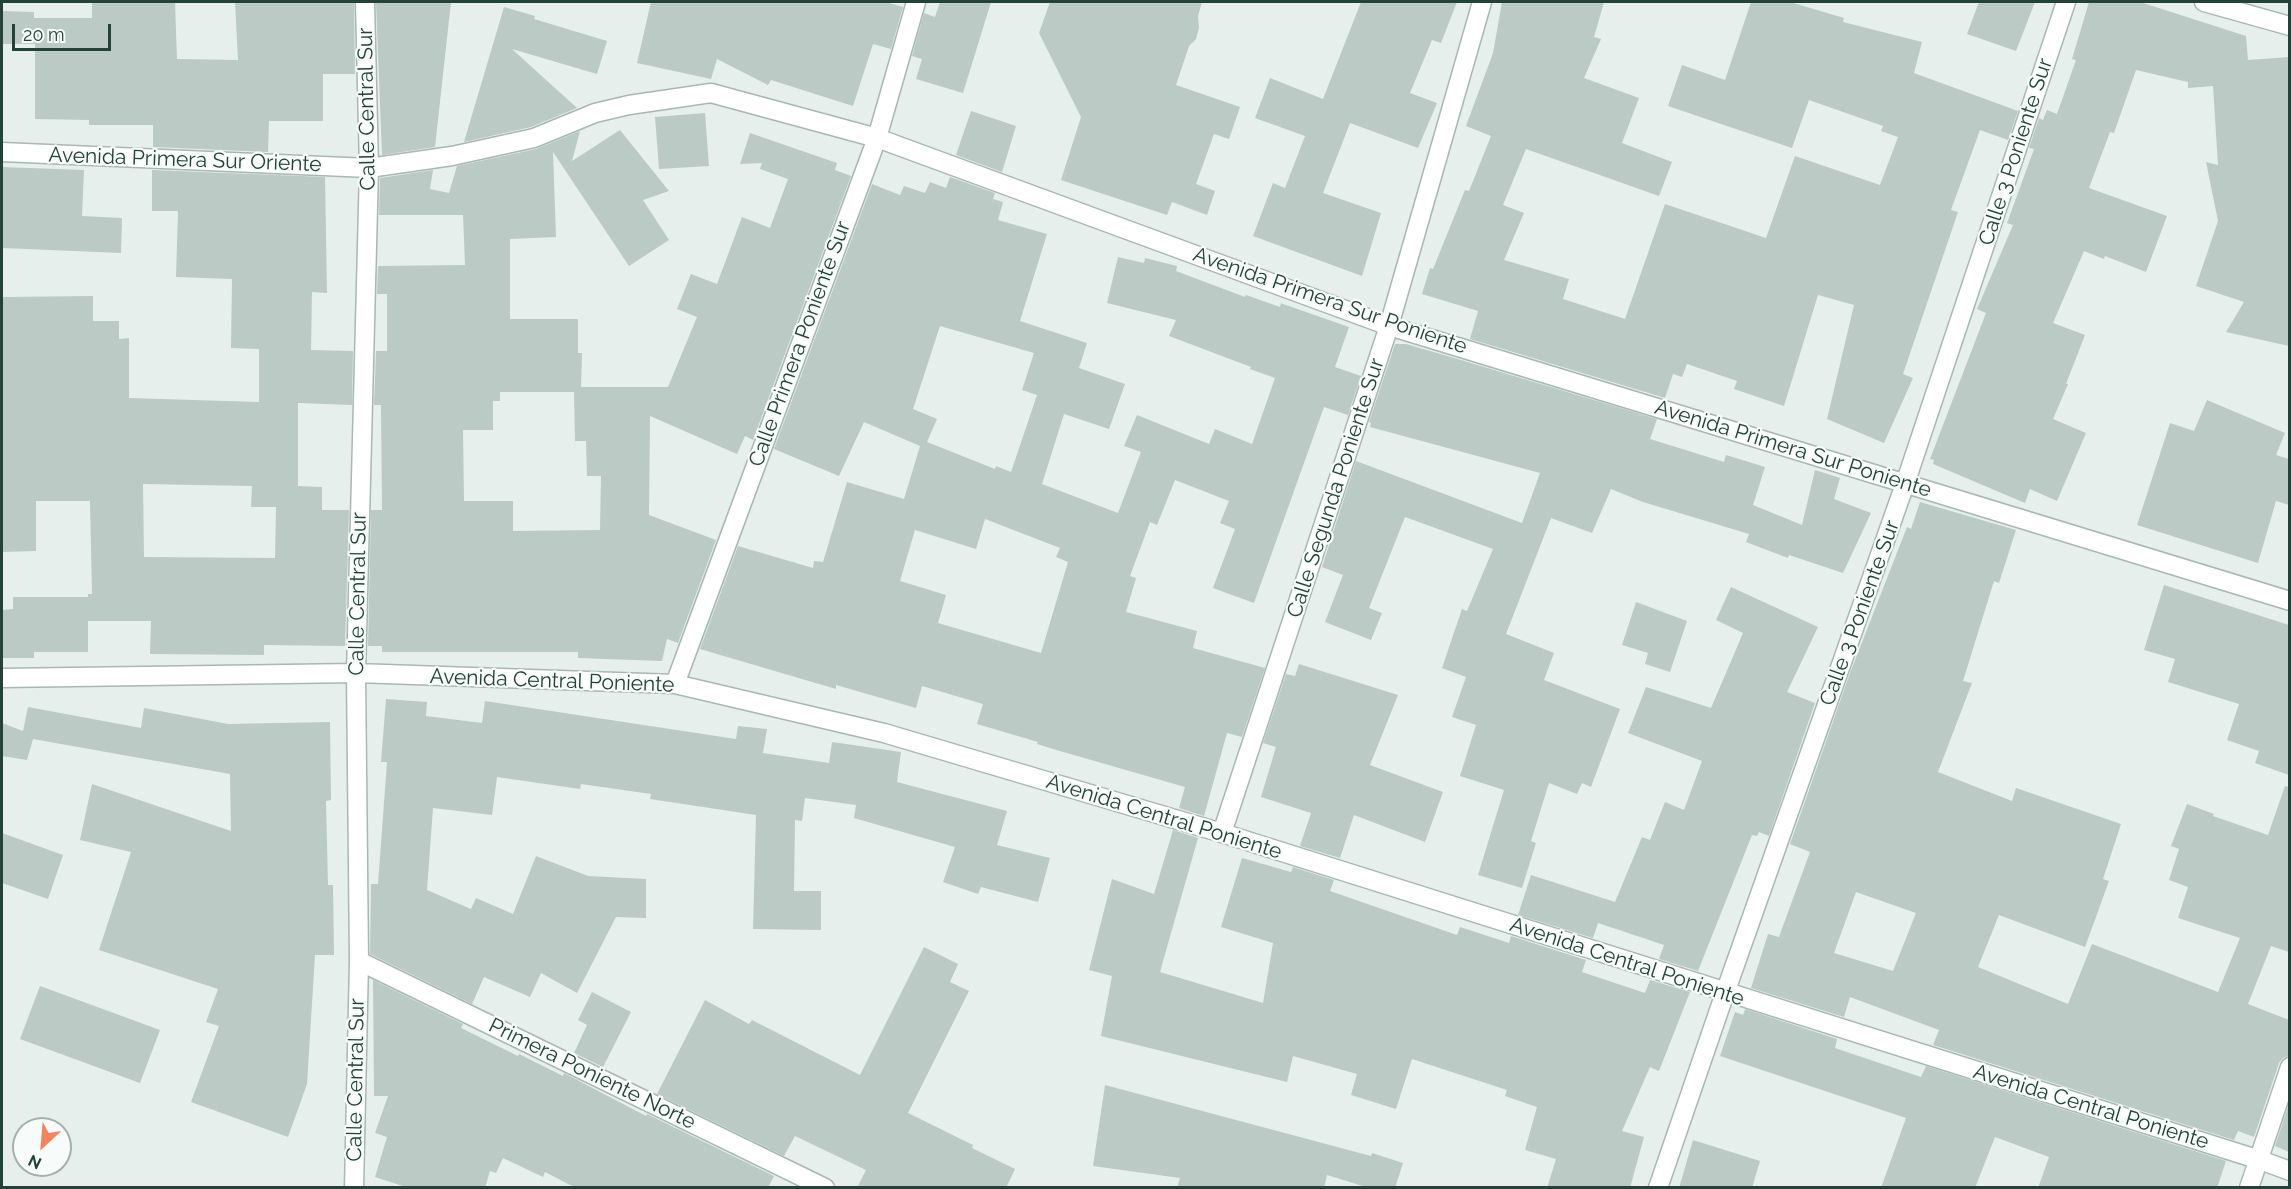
<!DOCTYPE html>
<style>
body{margin:0}
#map{position:relative;width:2291px;height:1189px;overflow:hidden;background:#e6efeb;font-family:Raleway,sans-serif}
canvas{display:block}
.frame{position:absolute;inset:0;border:3px solid #24423a;pointer-events:none}
.north{position:absolute;left:12px;top:1117px;width:60px;height:60px;box-sizing:border-box;background:#f7fbf9;border:2px solid #a3b1ad;border-radius:50%;rotate:206deg;font-size:16px;font-weight:700;line-height:24px;text-align:center;color:#24423a}
.north::after{content:'';display:block;margin:auto;width:21px;height:27px;background:#f4845f;clip-path:polygon(50% 0,100% 100%,50% 72%,0 100%)}
.scale{position:absolute;left:12px;top:24px;width:99px;height:27px;box-sizing:border-box;border:3px solid #24423a;border-top:0;padding-left:8px;font-size:18px;line-height:21px;white-space:nowrap;color:#24423a;-webkit-text-stroke:4px #f7fbf9;paint-order:stroke}
</style>
<div id="map">
<canvas width="2291" height="1189"></canvas>
<div class="frame"></div>
<div class="north">N</div>
<div class="scale">20 m</div>
</div>
<script>
const ctx = document.querySelector('canvas').getContext('2d');
ctx.lineJoin = 'round';
function fill(path, color) { ctx.fillStyle = color; ctx.fill(path, 'evenodd'); }
const shape = rows => new Path2D(rows.map(r => 'M' + r).join(''));
function strokePath(path, color, width, dash) { ctx.strokeStyle = color; ctx.lineWidth = width; ctx.lineCap = dash ? 'butt' : 'round'; ctx.setLineDash(dash || []); ctx.stroke(path); }
function drawText(font, color, halo, rows, align = 'center') {
  ctx.font = font + ' Raleway,sans-serif'; ctx.lineWidth = 4.5; ctx.setLineDash([]); ctx.textBaseline = 'middle'; ctx.strokeStyle = halo; ctx.fillStyle = color; for (const [text, x, y, turn = 0] of rows) {
    ctx.save(); ctx.translate(x, y); ctx.rotate((+turn || 0) * Math.PI / 180); ctx.textAlign = isNaN(turn) ? turn : align; if (halo) ctx.strokeText(text, 0, 0); ctx.fillText(text, 0, 0); ctx.restore();
  }
}
fill(shape([
 [92,2,175,2,177,59,238,60,235,2,354,2,355,74,323,74,323,121,269,121,268,152,153,147,153,125,89,125,89,120,35,119,35,44,2,44,2,11,34,12,34,18,92,18],
 [376,2,451,2,435,147,382,155],
 [651,2,886,2,903,7,891,49,873,44,853,106,771,80,768,85,717,59,711,79,637,63],
 [940,2,991,2,963,93,916,79,922,59,912,56,924,13,935,17],
 [1050,2,1202,2,1198,16,1199,28,1196,39,1189,46,1176,85,1240,107,1229,139,1214,134,1196,184,1215,191,1207,215,1172,202,1167,215,1061,180,1081,117,1039,33],
 [1361,2,1457,2,1441,43,1432,40,1410,93,1437,103,1418,148,1350,123,1323,193,1381,213,1362,276,1253,236,1273,183,1285,188,1305,136,1255,118,1270,78,1323,99],
 [1502,2,1604,2,1594,37,1601,39,1584,78,1639,98,1622,143,1672,162,1659,196,1526,149,1503,205,1524,213,1504,260,1569,279,1563,299,1625,319,1665,204,1766,238,1795,156,1880,185,1898,137,1881,131,1883,126,1809,100,1792,148,1668,106,1682,65,1725,80,1751,2,1790,2,1844,18,1843,22,1922,42,1914,73,2018,111,2008,140,1980,130,1951,210,1958,212,1903,374,1913,378,1884,443,1827,419,1854,305,1818,295,1784,406,1734,389,1737,381,1687,364,1682,377,1673,374,1665,398,1470,339,1478,311,1422,294,1430,268,1433,269,1465,190,1469,191,1491,136,1466,126,1493,53],
 [1979,2,2035,2,2016,51,1967,34],
 [2089,2,2140,2,2246,36,2248,60,2289,57,2289,346,2226,332,2244,302,2196,286,2218,221,2206,162,2218,165,2213,86,2188,88,2188,82,2136,70,2114,133,2110,132,2089,188,2167,216,2146,272,2105,256,2104,259,2084,251,2053,323,2085,335,2066,384,2068,384,2053,419,2086,433,2057,501,2030,489,2025,503,1933,464,1934,460,1930,459,1986,313,1977,309,2013,225,2007,223,2034,149,2029,148,2039,118,2043,120,2047,110,2057,114,2076,60,2072,59],
 [504,7,535,16,534,19,607,41,597,74,512,49,577,108,531,127,464,142],
 [971,111,1016,126,1002,172,956,155],
 [705,113,709,166,659,169,655,117],
 [620,130,669,191,643,200,669,240,629,266,553,152,556,237,510,239,510,319,578,319,578,353,582,353,581,387,668,387,697,317,677,309,691,274,717,284,742,217,770,228,788,179,760,169,762,163,740,164,750,133,837,163,835,170,851,176,753,440,745,436,737,454,650,416,649,515,716,540,678,643,667,639,662,661,578,658,578,652,382,652,382,646,368,646,371,510,382,510,381,405,374,405,376,351,387,351,387,294,377,294,378,266,465,265,463,215,379,215,380,178,433,170,430,189,449,193,457,166,536,149,580,131,572,161],
 [500,392,574,392,575,441,586,441,587,476,601,476,600,530,513,531,513,501,464,501,463,430,493,430,493,401,500,401],
 [2,167,84,170,82,216,122,218,121,253,2,248],
 [152,170,325,177,327,293,312,292,311,350,353,351,352,405,298,403,298,486,322,487,322,510,349,510,345,646,264,645,264,655,150,654,151,621,88,621,88,594,92,594,90,501,36,501,36,551,2,552,2,297,93,296,93,321,119,321,119,339,129,338,129,398,259,402,259,349,231,348,232,279,176,277,178,211,152,211],
 [143,484,252,486,251,507,276,507,275,558,144,557],
 [950,177,995,193,993,199,1003,202,998,220,1047,234,1020,321,1087,343,1079,368,1125,384,1109,429,1064,414,1042,484,1118,513,1141,452,1124,446,1137,415,1209,444,1215,429,1252,444,1275,378,1250,369,1251,367,1169,336,1176,320,1107,303,1118,257,1144,263,1145,258,1177,266,1176,271,1245,297,1246,295,1280,307,1281,303,1283,304,1349,327,1335,367,1361,376,1348,415,1324,407,1254,603,1213,588,1235,529,1220,523,1229,501,1175,480,1157,525,1150,522,1130,576,1136,578,1126,612,1197,631,1193,648,1265,668,1242,737,1227,733,1204,816,1179,808,1185,787,1053,749,1037,744,1038,742,977,724,983,704,922,686,916,708,836,685,836,689,700,649,738,546,813,568,814,561,823,562,847,482,904,499,920,446,864,422,839,476,774,449,872,184,900,195,904,186,925,193,930,182,946,188],
 [940,326,1034,353,1022,390,1037,395,1011,472,996,466,995,469,927,442,937,419,913,409],
 [985,519,1060,548,1056,557,1068,562,1041,653,938,623,946,595,900,581,915,530,976,549],
 [1395,344,1406,344,1451,357,1657,419,1650,439,1724,462,1726,455,1765,467,1753,505,1802,525,1815,470,1840,478,1834,499,1871,513,1843,573,1789,555,1788,558,1746,542,1749,534,1643,502,1611,489,1592,533,1551,518,1506,634,1554,653,1544,680,1620,709,1591,787,1582,783,1577,794,1549,783,1531,841,1536,843,1522,888,1478,875,1504,790,1460,776,1476,725,1452,717,1466,677,1442,668,1462,609,1467,611,1493,549,1405,517,1369,608,1382,613,1371,640,1325,622,1343,575,1322,567,1356,461,1522,523,1540,473,1370,427,1371,423,1369,422],
 [2207,400,2285,433,2276,455,2289,459,2289,505,2276,501,2258,563,2137,525,2170,423,2194,431],
 [1920,502,2016,530,1999,583,1994,581,1963,681,1972,683,1938,772,2012,801,2016,788,2121,824,2103,879,2109,881,2085,947,1999,915,1978,967,2068,1004,2092,944,2218,992,2240,938,2178,918,2188,887,2169,880,2179,849,2171,846,2187,804,2214,814,2213,816,2268,835,2285,786,2289,787,2289,952,2271,946,2248,1004,2289,1020,2289,1056,2283,1058,2279,1063,2254,1137,2238,1131,2234,1140,1933,1045,1939,1030,1850,997,1844,1017,1751,988,1768,934,1779,937,1810,852,1790,844,1850,673,1907,527,1911,529],
 [1856,892,1916,913,1893,971,1834,953],
 [2164,585,2289,625,2289,775,2255,763,2259,751,2227,740,2239,704,2168,682,2175,659,2144,650],
 [1731,587,1818,627,1787,692,1815,703,1769,836,1759,832,1757,836,1752,835,1698,971,1659,959,1664,945,1598,923,1593,938,1518,915,1531,875,1615,902,1642,837,1650,840,1665,802,1684,810,1702,761,1628,733,1646,687,1711,708,1743,633,1716,620],
 [13,597,88,597,88,652,34,652,34,658,2,658,2,610,13,609],
 [1636,602,1687,621,1670,672,1645,664,1648,653,1622,645],
 [1299,664,1398,695,1370,765,1443,792,1425,842,1354,815,1340,858,1300,846,1311,813,1261,797,1276,747,1263,743,1286,674,1295,676],
 [386,699,427,702,426,716,482,723,485,701,736,739,738,726,767,729,763,753,829,763,832,742,901,752,897,782,1007,811,997,845,1050,858,1038,902,981,887,978,894,943,882,955,847,854,818,856,805,805,798,802,821,795,820,794,891,821,891,821,930,753,929,756,815,650,799,651,794,581,784,580,789,497,777,492,815,433,808,427,890,471,909,476,898,513,914,536,856,588,876,646,879,646,918,616,917,577,993,541,973,530,997,484,977,472,1004,370,954,371,884,378,884,387,762,381,762],
 [28,707,141,728,144,708,228,724,330,722,331,800,326,801,328,885,333,885,334,955,315,955,307,1084,288,1137,191,1102,219,1026,206,1022,218,989,99,950,131,852,80,840,92,784,231,831,230,774,33,739,27,760,2,756,2,723,23,731],
 [1173,830,1198,838,1160,972,1263,1003,1273,943,1221,927,1242,858,1291,872,1293,867,1334,880,1330,891,1457,935,1460,927,1509,943,1511,936,1586,960,1582,972,1645,993,1650,980,1690,992,1659,1071,1650,1067,1622,1131,1644,1137,1630,1188,1547,1188,1556,1159,1525,1150,1537,1107,1505,1096,1507,1090,1412,1059,1396,1109,1351,1095,1357,1074,1293,1056,1287,1082,1101,1036,1112,976,1089,970,1112,879,1154,894],
 [2,833,63,855,48,899,2,883],
 [924,947,958,964,950,982,969,991,908,1113,973,1145,972,1148,1015,1169,1006,1188,857,1188,866,1170,795,1136,784,1156,657,1094,705,1000,749,1024,752,1020,860,1075],
 [373,980,463,1024,461,1028,518,1056,519,1054,563,1076,564,1073,646,1116,647,1114,774,1176,768,1188,576,1188,545,1172,543,1177,503,1158,496,1173,490,1171,485,1188,409,1188,375,1177,387,1137,375,1133,388,1096,374,1096],
 [40,986,160,1030,140,1083,20,1039],
 [592,992,631,1012,603,1067,574,1053,587,1025,578,1020],
 [1745,1009,1837,1039,1835,1048,1921,1077,1926,1066,2226,1161,2217,1188,2038,1188,2049,1157,1995,1137,1975,1188,1881,1188,1906,1118,1720,1056,1735,1012,1743,1015],
 [1105,1085,1371,1156,1372,1153,1403,1163,1395,1188,1369,1188,1327,1175,1324,1188,1177,1188,1180,1178,1093,1166],
 [2289,1104,2289,1152,2275,1146],
 [1693,1140,1760,1161,1752,1188,1679,1188]
]), '#bbcac4');
const minor = shape([
 [2204,2,2290,26],
 [2,152,369,168,452,156,534,138,595,113,629,105,711,93,877,138,1389,326,2290,601],
 [2,678,356,673,675,684,884,733,1222,833,2260,1160,2290,1171],
 [675,684,877,138,916,2],
 [1222,833,1389,326,1482,2],
 [359,961,825,1188],
 [354,1188,359,961,356,673,369,168,365,2],
 [1658,1188,1725,993,1905,484,2066,2],
 [2249,1188,2290,1067]
]);
strokePath(minor, '#a8b8b2', 21);
strokePath(minor, '#fff', 18);
drawText('21px', '#24423a', '#f7fbf9', [
 ["Calle Central Sur",367,109,-91],
 ["Calle 3 Poniente Sur",2016,152,-72],
 ["Avenida Primera Sur Oriente",185,160,2],
 ["Avenida Primera Sur Poniente",1330,301,19],
 ["Calle Primera Poniente Sur",800,344,-70],
 ["Avenida Primera Sur Poniente",1793,449,17],
 ["Calle Segunda Poniente Sur",1336,488,-72],
 ["Calle Central Sur",358,594,-89],
 ["Calle 3 Poniente Sur",1860,613,-70],
 ["Avenida Central Poniente",552,681,2],
 ["Avenida Central Poniente",1164,817,17],
 ["Avenida Central Poniente",1627,962,18],
 ["Primera Poniente Norte",592,1074,26],
 ["Calle Central Sur",356,1080,-89],
 ["Avenida Central Poniente",2091,1107,17]
]);
</script>
